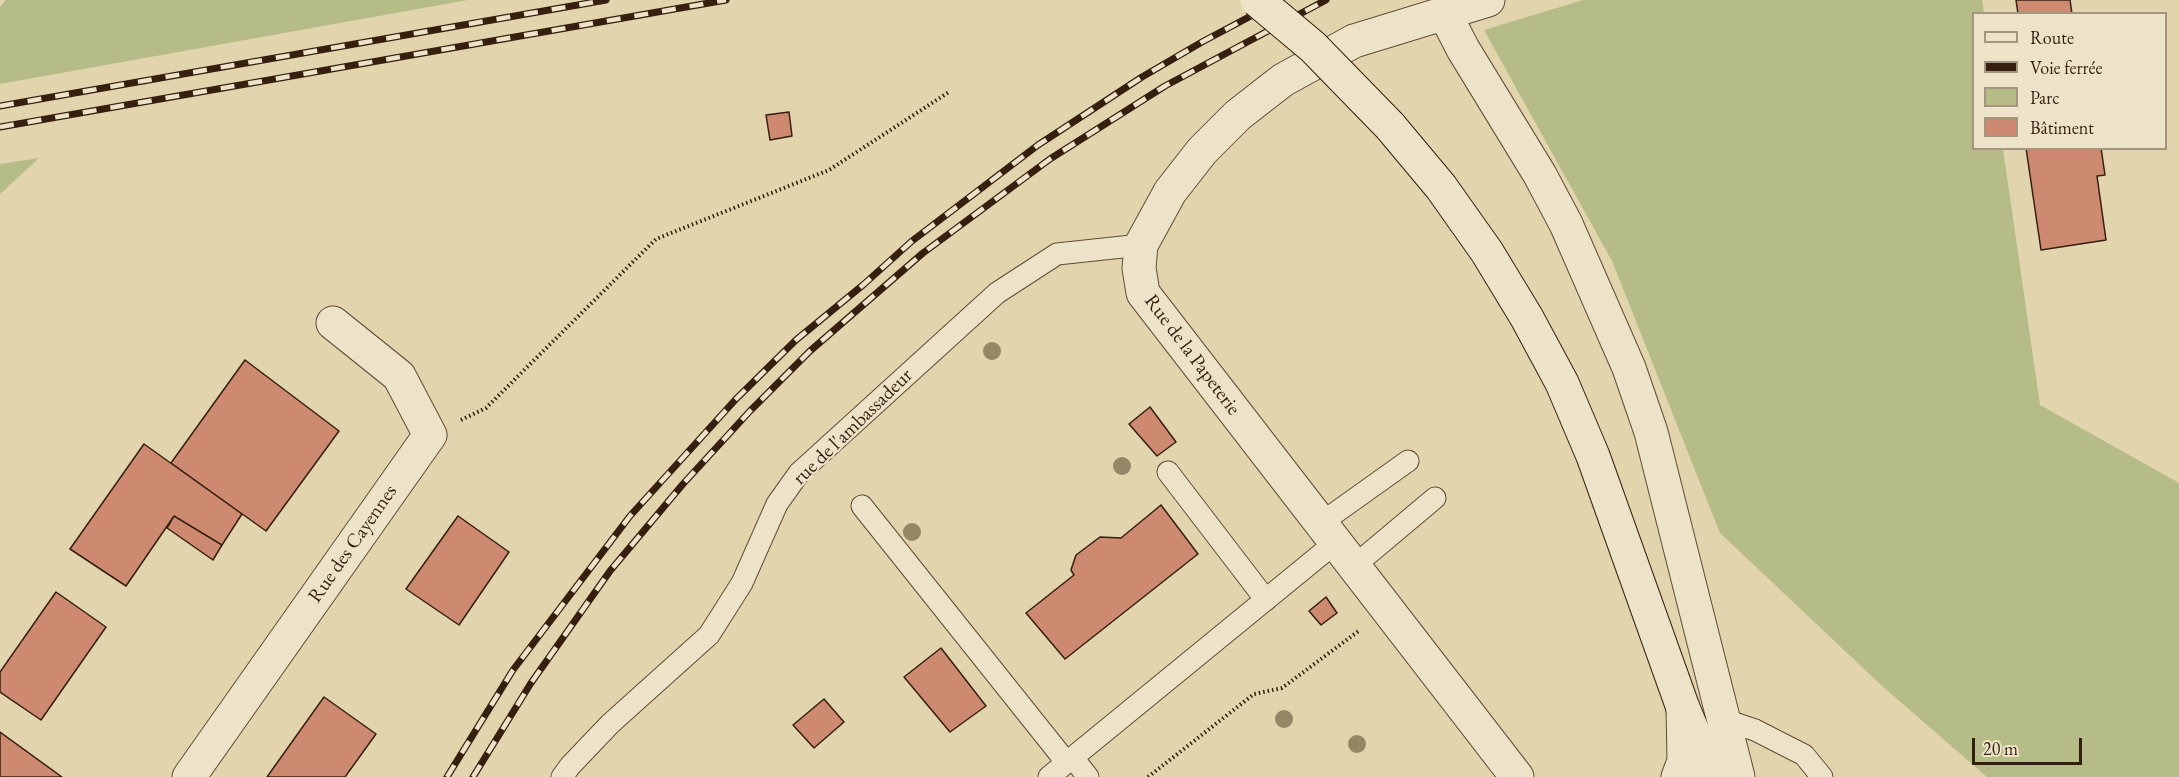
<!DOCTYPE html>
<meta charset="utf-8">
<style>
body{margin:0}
#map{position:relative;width:2179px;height:777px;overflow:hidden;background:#e2d4ac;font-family:"EB Garamond",serif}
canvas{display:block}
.legend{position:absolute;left:1972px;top:12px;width:195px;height:138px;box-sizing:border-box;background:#ece3c9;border:2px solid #a3957f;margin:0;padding:8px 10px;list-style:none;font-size:18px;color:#361f0f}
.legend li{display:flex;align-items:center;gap:12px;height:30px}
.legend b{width:30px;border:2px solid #a3957f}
.scale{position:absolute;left:1972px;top:738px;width:110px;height:27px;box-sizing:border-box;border:3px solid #361f0f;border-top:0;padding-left:8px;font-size:18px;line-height:21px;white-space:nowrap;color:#361f0f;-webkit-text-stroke:4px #ece3c9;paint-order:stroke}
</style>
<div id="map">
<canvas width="2179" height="777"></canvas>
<ul class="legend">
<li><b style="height:8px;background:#ece3c9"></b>Route</li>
<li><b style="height:8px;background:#361f0f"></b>Voie ferrée</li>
<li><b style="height:16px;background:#b6bc87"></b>Parc</li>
<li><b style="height:16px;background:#cd8a70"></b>Bâtiment</li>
</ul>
<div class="scale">20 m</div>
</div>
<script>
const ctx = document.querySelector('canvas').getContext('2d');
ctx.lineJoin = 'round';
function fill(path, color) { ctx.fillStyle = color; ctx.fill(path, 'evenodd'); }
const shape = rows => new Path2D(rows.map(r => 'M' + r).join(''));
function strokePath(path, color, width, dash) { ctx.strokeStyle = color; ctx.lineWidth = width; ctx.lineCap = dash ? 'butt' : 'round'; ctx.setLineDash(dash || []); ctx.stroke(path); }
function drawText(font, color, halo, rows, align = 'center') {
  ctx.font = font + ' "EB Garamond",serif'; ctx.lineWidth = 4.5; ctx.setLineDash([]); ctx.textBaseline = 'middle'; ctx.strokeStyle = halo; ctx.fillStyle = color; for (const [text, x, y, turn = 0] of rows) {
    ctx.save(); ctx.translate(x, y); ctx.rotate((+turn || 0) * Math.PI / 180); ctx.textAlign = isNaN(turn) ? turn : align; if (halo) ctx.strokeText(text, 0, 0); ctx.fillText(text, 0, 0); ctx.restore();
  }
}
fill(shape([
 [6,0,468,0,0,84,0,7],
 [1583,0,1982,0,1984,13,1974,14,1974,148,2003,149,2040,405,2179,483,2179,777,1987,777,1881,685,1720,533,1612,261,1484,30],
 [39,158,0,194,0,164]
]), '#b6bc87');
const building = shape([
 [2016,0,2070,0,2072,14,2018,14,2016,0],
 [789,112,792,136,770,140,766,115,789,112],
 [2026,148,2101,148,2105,175,2097,176,2106,240,2041,250,2026,148],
 [245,360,339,431,266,531,171,463,245,360],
 [1150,407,1176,442,1157,456,1129,424,1150,407],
 [144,444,242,514,222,545,174,516,126,586,70,549,144,444],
 [1161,505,1198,554,1065,659,1026,613,1074,575,1071,570,1076,555,1100,537,1121,538,1161,505],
 [174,516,222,545,213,560,167,528,174,516],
 [458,516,509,552,459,625,406,589,458,516],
 [56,592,106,627,41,720,0,692,0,672,56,592],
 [1326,597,1337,613,1321,625,1309,611,1326,597],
 [941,648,986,706,950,732,904,677,941,648],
 [324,697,376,734,345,777,267,777,324,697],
 [824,699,844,722,814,748,793,725,824,699],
 [0,732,62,777,0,777,0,732]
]);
fill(building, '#cd8a70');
strokePath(building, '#361f0f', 1.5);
const lane = shape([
 [1168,472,1266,600],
 [862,506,1067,763],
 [1321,523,1408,461],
 [1354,566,1435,498],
 [1722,719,1755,730,1804,755,1822,777],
 [1073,758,1088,777],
 [562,777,570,766,610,724,709,635,742,583,777,504,799,473,997,293,1057,254,1141,245],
 [1049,777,1335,543]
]);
const street = shape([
 [1488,0,1354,41,1283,80,1238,115,1202,151,1170,192,1141,245,1139,268,1143,293,1517,777],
 [1445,14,1463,49,1540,175,1566,224,1629,368,1651,432,1738,777],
 [189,777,430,435,399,376,333,323],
 [1678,777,1684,761,1683,708]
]);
const secondary = shape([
 [1390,126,1441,187,1487,252,1527,318,1562,383,1593,456,1683,708,1712,777]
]);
strokePath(lane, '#614c36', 23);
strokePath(street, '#614c36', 35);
strokePath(secondary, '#361f0f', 35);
strokePath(shape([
 [461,420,486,408,656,239,829,170,949,92],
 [1148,777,1254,694,1282,688,1360,630]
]), '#361f0f', 4, [1.5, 3]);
strokePath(lane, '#ece3c9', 21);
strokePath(street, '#ece3c9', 33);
strokePath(secondary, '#ece3c9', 33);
const rail = shape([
 [0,106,606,0],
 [0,127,726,0],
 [447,777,513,670,630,516,736,399,796,340,863,285,912,241,1038,145,1142,77,1202,42,1281,0],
 [473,777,531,683,610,571,683,484,750,411,810,351,923,253,1050,159,1165,86,1326,0]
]);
strokePath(rail, '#361f0f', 7);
strokePath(rail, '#ece3c9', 4.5, [14]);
const secondaryBridge = shape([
 [1257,0,1313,47,1390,126]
]);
strokePath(secondaryBridge, '#361f0f', 35, []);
strokePath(secondaryBridge, '#ece3c9', 33);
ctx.fillStyle = '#958666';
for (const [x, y] of [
 [992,351],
 [1122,466],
 [912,532],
 [1284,719],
 [1357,744]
]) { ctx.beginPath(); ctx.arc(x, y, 9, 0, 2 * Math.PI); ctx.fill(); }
drawText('20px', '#361f0f', '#ece3c9', [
 ["Rue de la Papeterie",1192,355,53],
 ["rue de l'ambassadeur",853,427,-44],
 ["Rue des Cayennes",353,544,-55]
]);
</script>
